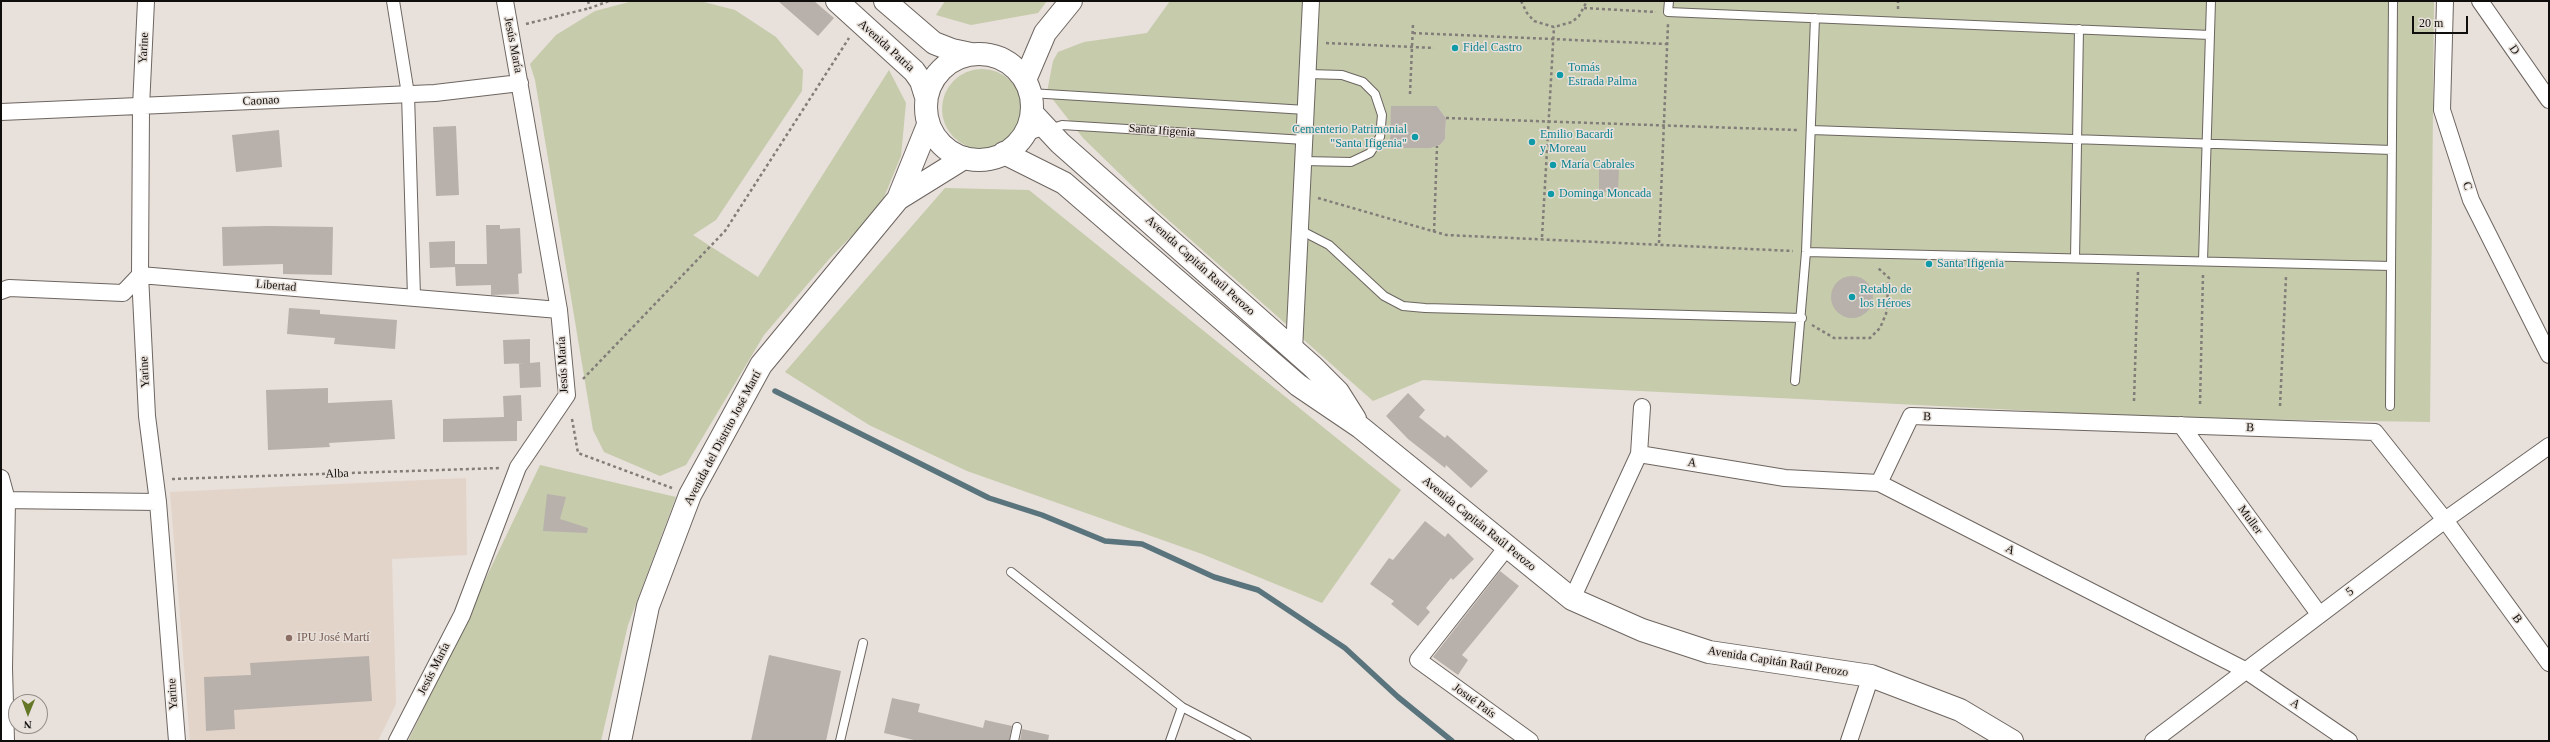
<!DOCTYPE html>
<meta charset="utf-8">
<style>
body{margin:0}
#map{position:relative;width:2550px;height:742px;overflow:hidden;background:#e8e0da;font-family:Georgia,serif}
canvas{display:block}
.frame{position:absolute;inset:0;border:2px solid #100e0c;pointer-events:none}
.north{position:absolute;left:8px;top:694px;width:40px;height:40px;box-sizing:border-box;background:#e8e0da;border:1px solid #928c88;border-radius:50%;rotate:181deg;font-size:11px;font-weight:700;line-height:16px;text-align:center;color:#100e0c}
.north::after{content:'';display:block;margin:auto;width:14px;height:18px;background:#647726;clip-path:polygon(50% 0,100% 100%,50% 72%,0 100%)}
.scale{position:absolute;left:2412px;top:16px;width:56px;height:18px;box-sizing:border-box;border:2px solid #100e0c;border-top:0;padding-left:5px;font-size:12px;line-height:14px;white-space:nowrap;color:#100e0c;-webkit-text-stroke:3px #e8e0da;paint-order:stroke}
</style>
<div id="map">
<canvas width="2550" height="742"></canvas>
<div class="frame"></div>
<div class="north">N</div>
<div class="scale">20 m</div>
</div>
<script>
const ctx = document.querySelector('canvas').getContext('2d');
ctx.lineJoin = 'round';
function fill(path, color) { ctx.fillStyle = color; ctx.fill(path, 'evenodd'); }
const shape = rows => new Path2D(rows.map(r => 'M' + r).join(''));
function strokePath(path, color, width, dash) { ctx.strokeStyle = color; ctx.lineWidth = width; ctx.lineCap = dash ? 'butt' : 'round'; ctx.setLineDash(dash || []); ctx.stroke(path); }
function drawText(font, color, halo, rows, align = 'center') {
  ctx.font = font + ' Georgia,serif'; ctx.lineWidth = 3; ctx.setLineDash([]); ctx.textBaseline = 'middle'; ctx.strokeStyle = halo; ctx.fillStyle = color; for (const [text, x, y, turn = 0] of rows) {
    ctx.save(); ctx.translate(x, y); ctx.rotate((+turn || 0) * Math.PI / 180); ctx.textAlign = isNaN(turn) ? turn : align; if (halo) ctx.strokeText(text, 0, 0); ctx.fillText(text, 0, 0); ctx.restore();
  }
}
fill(shape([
 [466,478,467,555,392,559,396,704,378,741,190,741,170,492]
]), '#e3d4c9');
fill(shape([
 [633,1,700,1,735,10,776,37,803,70,802,91,716,220,693,235,758,277,889,70,906,103,901,156,880,207,830,258,764,335,686,465,660,476,604,452,593,430,535,80,530,64,556,35,595,11],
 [945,1,1047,1,1038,13,971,25,936,15],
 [1170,1,2434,1,2430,422,2174,418,1423,380,1373,401,1156,209,1083,138,1047,92,1053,61,1058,52,1084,42,1147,33],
 [1391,106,1437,106,1446,118,1445,139,1440,145,1431,148,1391,148],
 '942 109a40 40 0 1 1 80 0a40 40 0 1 1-80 0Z',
 [945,188,1029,190,1401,490,1322,603,1202,554,967,471,869,425,785,372],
 [540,465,676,497,628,625,601,741,408,741]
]), '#c5cbab');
strokePath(shape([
 [775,391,989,498,1042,515,1105,541,1142,544,1214,577,1258,590,1345,648,1398,697,1452,741]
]), '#5a747d', 5.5);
fill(shape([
 [778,1,814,1,834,18,818,36],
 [1391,106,1437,106,1446,118,1445,139,1440,145,1431,148,1390,148],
 [456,126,459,195,436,196,433,127],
 [279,130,282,167,236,172,232,135],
 [1599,168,1619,168,1618,192,1599,192],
 [486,225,500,225,500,229,520,228,522,273,518,274,519,294,491,295,491,285,456,286,455,267,430,268,429,242,455,241,455,264,487,264],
 [268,226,333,227,332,275,283,274,283,264,223,266,222,227],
 '1831 297a21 21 0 1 1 42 0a21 21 0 1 1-42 0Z',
 [289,308,320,310,320,314,397,320,395,349,334,344,335,338,287,334],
 [530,339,530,363,540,362,541,387,520,388,519,363,525,363,504,364,503,340],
 [328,388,328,403,392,400,395,439,329,443,330,447,268,450,266,390],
 [1408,393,1425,410,1419,417,1445,438,1447,435,1488,471,1471,488,1446,465,1445,468,1408,439,1386,416],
 [521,395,522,421,517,421,517,441,443,442,443,419,504,417,503,396],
 [547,494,566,497,560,519,588,528,587,533,543,531],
 [1425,521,1445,537,1448,533,1474,559,1453,580,1451,578,1426,608,1430,612,1418,626,1391,604,1394,601,1370,584,1389,558,1393,560],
 [1500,571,1519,586,1462,655,1468,660,1458,675,1433,657],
 [769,655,841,671,826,741,751,741],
 [369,656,372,701,234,710,235,729,206,731,204,677,251,675,250,663],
 [892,698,920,704,918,712,983,728,985,720,1012,726,1009,741,918,741,884,733],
 [1022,729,1049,735,1048,741,1020,741]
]), '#b8b0aa');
const service = shape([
 [1669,1,1668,12,2210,35],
 [1030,93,1306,110],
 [1811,130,2392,150],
 [1022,138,1062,125,1305,140],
 [1303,161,1351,162,1370,153,1380,137,1382,115,1375,94,1363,82,1342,75,1308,74],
 [1300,230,1329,245,1384,296,1403,306,1425,308,1802,318],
 [1806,252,2391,266],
 [2075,258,2079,29],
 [2203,261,2211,1],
 [1795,381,1806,252,1815,18],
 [2390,406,2393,1],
 [1011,572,1182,707,1247,741],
 [840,741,863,643],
 [1014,741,1017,727],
 [1170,741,1182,707]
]);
const pedestrian = shape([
 [393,1,408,94,414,297]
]);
const minor = shape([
 [146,1,141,107,140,275,147,416,158,502,177,741],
 [2445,1,2442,110,2471,200,2549,355],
 [2480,1,2549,100],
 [1,112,435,93,520,83],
 [1,291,9,288,123,293,140,275,559,310],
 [1294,350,1311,1],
 [2181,425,2319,614],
 [1639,454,1785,478,1879,483,2245,670,2349,741],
 [1,478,7,500,4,668,6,741],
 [1879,483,1911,416,2375,432,2445,520,2549,663],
 [1,500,158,502],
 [1507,547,1418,660,1530,741],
 [1572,599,1639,454,1642,407],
 [397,741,462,615,518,467,567,395,559,310,505,1],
 [1849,741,1871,676],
 [2153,741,2445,520,2549,446]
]);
const secondary = shape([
 [1032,113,1060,143,1313,367,1338,392,1355,419],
 [1004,153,1064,183,1298,385,1360,427,1572,599,1642,630,1709,652,1871,676,1960,710,2012,741],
 [898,199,964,158],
 [620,741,648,606,690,495,761,365,898,199,928,125]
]);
const primary = shape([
 [837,1,914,71,921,81,926,97],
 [885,1,934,43,952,50,971,54],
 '926 107a53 53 0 1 1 106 0a53 53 0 1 1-106 0Z',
 [1025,80,1045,33,1071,1]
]);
strokePath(service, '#6d6560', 10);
strokePath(pedestrian, '#6d6560', 14);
strokePath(minor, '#6d6560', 18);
strokePath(secondary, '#6d6560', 24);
strokePath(primary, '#6d6560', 24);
strokePath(shape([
 [588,1,590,8,609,1],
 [1521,1,1527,13,1534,21,1554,27,1572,22,1579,16,1587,1],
 [1584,8,1656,12],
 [1898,9,1898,1],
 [526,24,590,8],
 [1413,33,1667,44],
 [1326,43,1434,48],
 [1410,94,1413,24],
 [1446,118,1797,130],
 [1318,198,1446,235,1793,251],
 [1434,232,1437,146],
 [1542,237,1554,27],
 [1659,243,1668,24],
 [1812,325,1834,338,1870,338,1880,328,1886,314,1889,278,1877,267],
 [583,379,725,231,849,38],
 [2134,401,2138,272],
 [2200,404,2203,274],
 [2280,406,2286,277],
 [572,419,578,453,672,488],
 [172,479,500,468]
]), '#827d79', 2.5, [3, 3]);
strokePath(service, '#fff', 8);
strokePath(pedestrian, '#fff', 12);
strokePath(minor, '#fff', 16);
strokePath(secondary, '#fff', 22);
strokePath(primary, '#fff', 22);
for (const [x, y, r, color] of [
 [1455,48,4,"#0f9aa8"],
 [1560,75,4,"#0f9aa8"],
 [1415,137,4,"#0f9aa8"],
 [1532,142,4,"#0f9aa8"],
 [1553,165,4,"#0f9aa8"],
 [1551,194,4,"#0f9aa8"],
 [1929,264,4,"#0f9aa8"],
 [1852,297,4,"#0f9aa8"],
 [289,638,4,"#8d6e63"]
]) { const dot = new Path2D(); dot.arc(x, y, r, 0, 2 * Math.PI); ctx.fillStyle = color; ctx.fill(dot); strokePath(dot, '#e8e0da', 1.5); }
drawText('12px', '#100e0c', '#e8e0da', [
 ["Jesús María",513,45,79],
 ["Avenida Patria",886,46,42],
 ["Yarine",144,48,-87],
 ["D",2514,50,55],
 ["Caonao",261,101,-3],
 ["Santa Ifigenia",1162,131,4],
 ["C",2467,186,72],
 ["Avenida Capitán Raúl Perozo",1200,266,42],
 ["Libertad",276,286,5],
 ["Jesús María",563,365,-93],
 ["Yarine",145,372,-93],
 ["B",1927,417,2],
 ["B",2250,428,2],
 ["Avenida del Distrito José Martí",723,438,-62],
 ["A",1692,463,9],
 ["Alba",337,474,-2],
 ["Muller",2250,520,54],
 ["Avenida Capitán Raúl Perozo",1479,524,39],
 ["A",2010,550,27],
 ["5",2350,592,-37],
 ["B",2517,619,54],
 ["Avenida Capitán Raúl Perozo",1778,662,9],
 ["Jesús María",434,669,-63],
 ["Yarine",173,694,-94],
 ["Josué País",1474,701,36],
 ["A",2295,704,34]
]);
drawText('12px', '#0d838f', '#e8e0da', [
 ["Fidel Castro",1463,48],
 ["Tomás",1568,68],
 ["Estrada Palma",1568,82],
 ["Cementerio Patrimonial",1407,130,"right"],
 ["\"Santa Ifigenia\"",1407,144,"right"],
 ["Emilio Bacardí",1540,135],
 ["y Moreau",1540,149],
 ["María Cabrales",1561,165],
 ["Dominga Moncada",1559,194],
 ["Santa Ifigenia",1937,264],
 ["Retablo de",1860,290],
 ["los Héroes",1860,304]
], 'left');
drawText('12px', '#785e54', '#e8e0da', [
 ["IPU José Martí",297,638]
], 'left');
</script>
